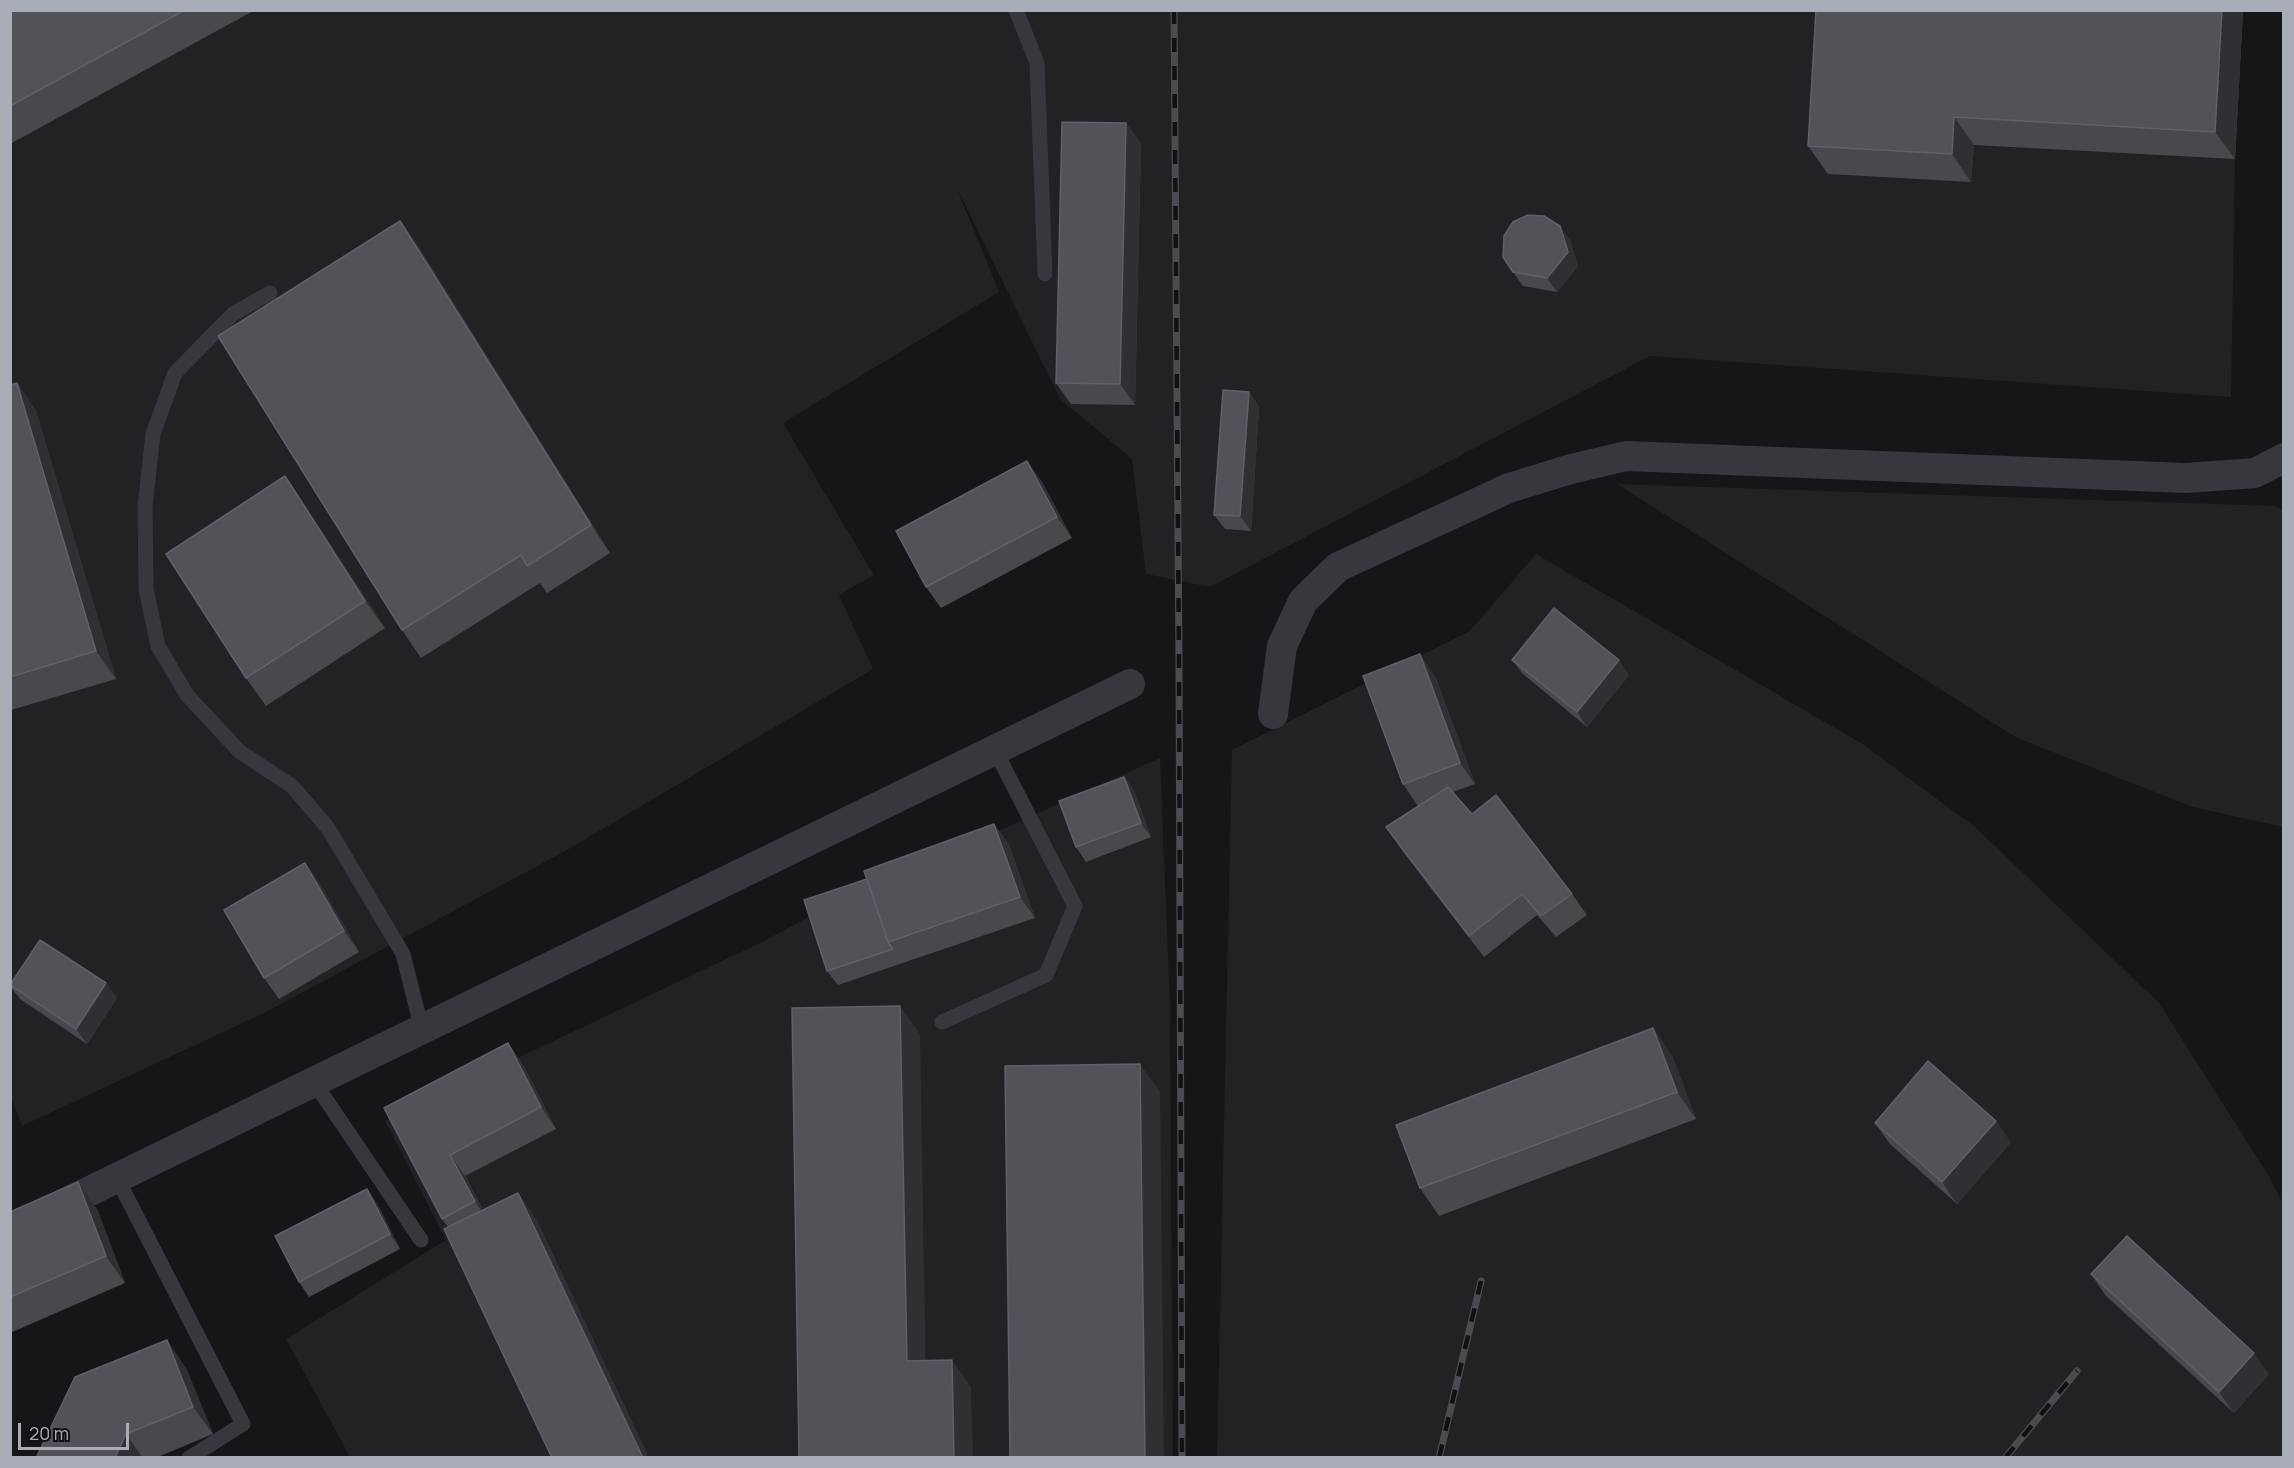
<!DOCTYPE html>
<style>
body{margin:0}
#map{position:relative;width:2294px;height:1468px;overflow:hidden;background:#161618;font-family:Manrope,sans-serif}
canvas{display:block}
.frame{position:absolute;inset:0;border:12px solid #a8adb8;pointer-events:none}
.scale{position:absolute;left:18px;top:1423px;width:111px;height:27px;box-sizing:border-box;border:3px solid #a8adb8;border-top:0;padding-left:8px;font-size:18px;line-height:21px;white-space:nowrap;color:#a8adb8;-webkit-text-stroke:4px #111113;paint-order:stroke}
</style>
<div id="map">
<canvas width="2294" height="1468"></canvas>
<div class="frame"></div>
<div class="scale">20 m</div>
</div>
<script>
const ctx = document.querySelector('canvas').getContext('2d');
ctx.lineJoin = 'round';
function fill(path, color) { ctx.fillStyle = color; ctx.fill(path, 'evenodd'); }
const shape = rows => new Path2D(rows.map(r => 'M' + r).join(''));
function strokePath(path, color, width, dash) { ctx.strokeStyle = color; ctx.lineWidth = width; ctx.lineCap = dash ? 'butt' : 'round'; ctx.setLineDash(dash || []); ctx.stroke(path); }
fill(shape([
 [18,11,2243,11,2235,159,2231,397,1650,356,1210,587,1146,574,1132,459,1060,399,956,186,999,292,783,423,874,575,839,595,873,669,567,850,266,1012,22,1126,11,1097,10,14],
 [1617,484,2275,506,2284,511,2283,827,2193,807,2017,738],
 [1536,554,1861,743,1975,827,2159,1003,2270,1178,2283,1204,2283,1457,1217,1458,1232,750,1470,631],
 [1160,758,1170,1006,1173,1457,350,1457,286,1339,446,1240,385,1121,764,941,814,914]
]), '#222225');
strokePath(shape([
 [1016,10,1037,63,1045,274],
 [270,293,233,314,175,373,153,434,145,506,146,589,158,646,187,695,240,752,292,786,328,828,403,954,422,1030],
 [942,1022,1046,975,1075,906,995,750],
 [314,1082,421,1240],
 [117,1178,243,1424,189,1458]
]), '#37383d', 15);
strokePath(shape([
 [1273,714,1282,646,1303,601,1338,567,1509,488,1571,469,1626,456,2186,478,2255,473,2284,458],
 [10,1230,1130,684]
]), '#37383d', 30);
const rail = shape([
 [1174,10,1179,661,1182,1458],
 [1439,1458,1481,1281],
 [2005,1458,2077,1371]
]);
strokePath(rail, '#4a4c52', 7);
strokePath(rail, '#111113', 4.5, [14]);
fill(shape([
 [10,10,255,10,10,144],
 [2243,10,2235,159,1974,145,1971,182,1828,174,1808,146],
 [1126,123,1141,144,1135,405,1071,404,1056,383],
 [400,221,420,249,610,553,547,593,540,583,421,658,402,630],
 [1570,240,1578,266,1557,292,1523,286,1513,272],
 [17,383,36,411,116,679,11,710,10,385],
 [1249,392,1259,407,1251,531,1225,529,1214,515],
 [1027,461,1042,482,1072,538,941,608,926,587],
 [304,504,385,628,266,706,246,678],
 [1512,660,1629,675,1587,727,1523,674],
 [1435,676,1475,784,1453,792,1472,814,1572,894,1587,915,1556,937,1537,915,1484,957,1401,849,1386,827,1421,805,1418,806,1403,784],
 [1124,777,1134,791,1151,837,1086,862,1076,847],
 [994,824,1009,845,1035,918,838,985,827,971,867,879],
 [320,884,359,952,279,999,264,978],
 [106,983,117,998,87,1044,20,999,10,986],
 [1653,1028,1672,1056,1696,1119,1439,1216,1420,1188],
 [508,1043,523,1065,556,1129,465,1176,483,1210,518,1193,537,1221,649,1458,552,1458,448,1227,442,1219,384,1108],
 [1875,1123,2011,1142,1957,1204,1890,1144],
 [377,1203,400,1249,309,1297,299,1282],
 [97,1209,125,1283,10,1333,10,1212],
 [2091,1274,2269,1374,2234,1413,2106,1296],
 [186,1368,213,1434,155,1458,36,1458]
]), '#47494d');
fill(shape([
 [2222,10,2243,10,2235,159,2215,132],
 [1954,117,1974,145,1971,182,1952,154],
 [1126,123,1141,144,1135,405,1120,384],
 [400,221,420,249,610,553,591,525],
 [1560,226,1570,240,1578,266,1557,292,1547,278],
 [17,383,36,411,116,679,96,651],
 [1249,392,1259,407,1251,531,1240,516],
 [1027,461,1042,482,1072,538,1057,517],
 [285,476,304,504,385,628,365,601],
 [1420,654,1435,676,1475,784,1460,763],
 [1619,660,1629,675,1587,727,1577,712],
 [1124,777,1134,791,1151,837,1141,823],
 [994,824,1009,845,1035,918,1020,897],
 [305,863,320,884,359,952,344,931],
 [106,983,117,998,87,1044,76,1029],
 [900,1006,920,1034,926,1388,907,1361],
 [1653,1028,1672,1056,1696,1119,1677,1092],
 [508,1043,523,1065,556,1129,541,1107],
 [1140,1064,1160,1092,1164,1458,1145,1458],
 [1996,1121,2011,1142,1957,1204,1942,1182],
 [450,1155,465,1176,489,1223,475,1201],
 [78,1182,97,1209,125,1283,106,1256],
 [367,1189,377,1203,400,1249,390,1234],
 [518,1193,537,1221,649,1458,643,1458],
 [167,1340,186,1368,213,1434,193,1407],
 [2254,1353,2269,1374,2234,1413,2219,1392],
 [952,1360,971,1387,973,1458,954,1458],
 [126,1434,143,1458,115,1458]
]), '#2f3033');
const building = shape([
 [10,10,185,10,10,106,10,10],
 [1816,10,2222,10,2215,132,1954,117,1952,154,1808,146,1816,10],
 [1062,122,1126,123,1120,384,1056,383,1062,122],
 [1528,215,1544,216,1560,226,1568,252,1547,278,1513,272,1503,257,1504,236,1513,222,1528,215],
 [400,221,591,525,527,566,521,555,402,630,218,336,400,221],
 [17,383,96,651,10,677,10,385,17,383],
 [1223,390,1249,392,1240,516,1214,515,1223,390],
 [1027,461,1057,517,926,587,896,531,1027,461],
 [285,476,365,601,246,678,166,554,285,476],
 [1554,608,1619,660,1577,712,1512,660,1554,608],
 [1420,654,1460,763,1403,784,1363,676,1420,654],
 [1124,777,1141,823,1076,847,1059,801,1124,777],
 [1448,787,1472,814,1496,795,1572,894,1541,916,1522,894,1469,936,1386,827,1448,787],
 [994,824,1020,897,888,942,864,871,994,824],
 [305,863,344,931,264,978,224,910,305,863],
 [867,879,888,942,893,949,827,971,804,900,867,879],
 [40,940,106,983,76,1029,10,985,40,940],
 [900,1006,907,1361,952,1360,954,1458,799,1458,792,1008,900,1006],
 [1653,1028,1677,1092,1420,1188,1396,1125,1653,1028],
 [508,1043,541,1107,450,1155,475,1201,442,1219,384,1108,508,1043],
 [1928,1061,1996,1121,1942,1182,1875,1123,1928,1061],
 [1140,1064,1145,1458,1010,1458,1005,1066,1140,1064],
 [78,1182,106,1256,10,1297,10,1212,78,1182],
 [367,1189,390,1234,299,1282,275,1236,367,1189],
 [518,1193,643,1458,552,1458,444,1229,518,1193],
 [2127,1236,2254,1353,2219,1392,2091,1274,2127,1236],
 [167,1340,193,1407,126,1434,115,1458,36,1458,75,1377,167,1340]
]);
fill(building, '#525359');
strokePath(building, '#5f6168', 1.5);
</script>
